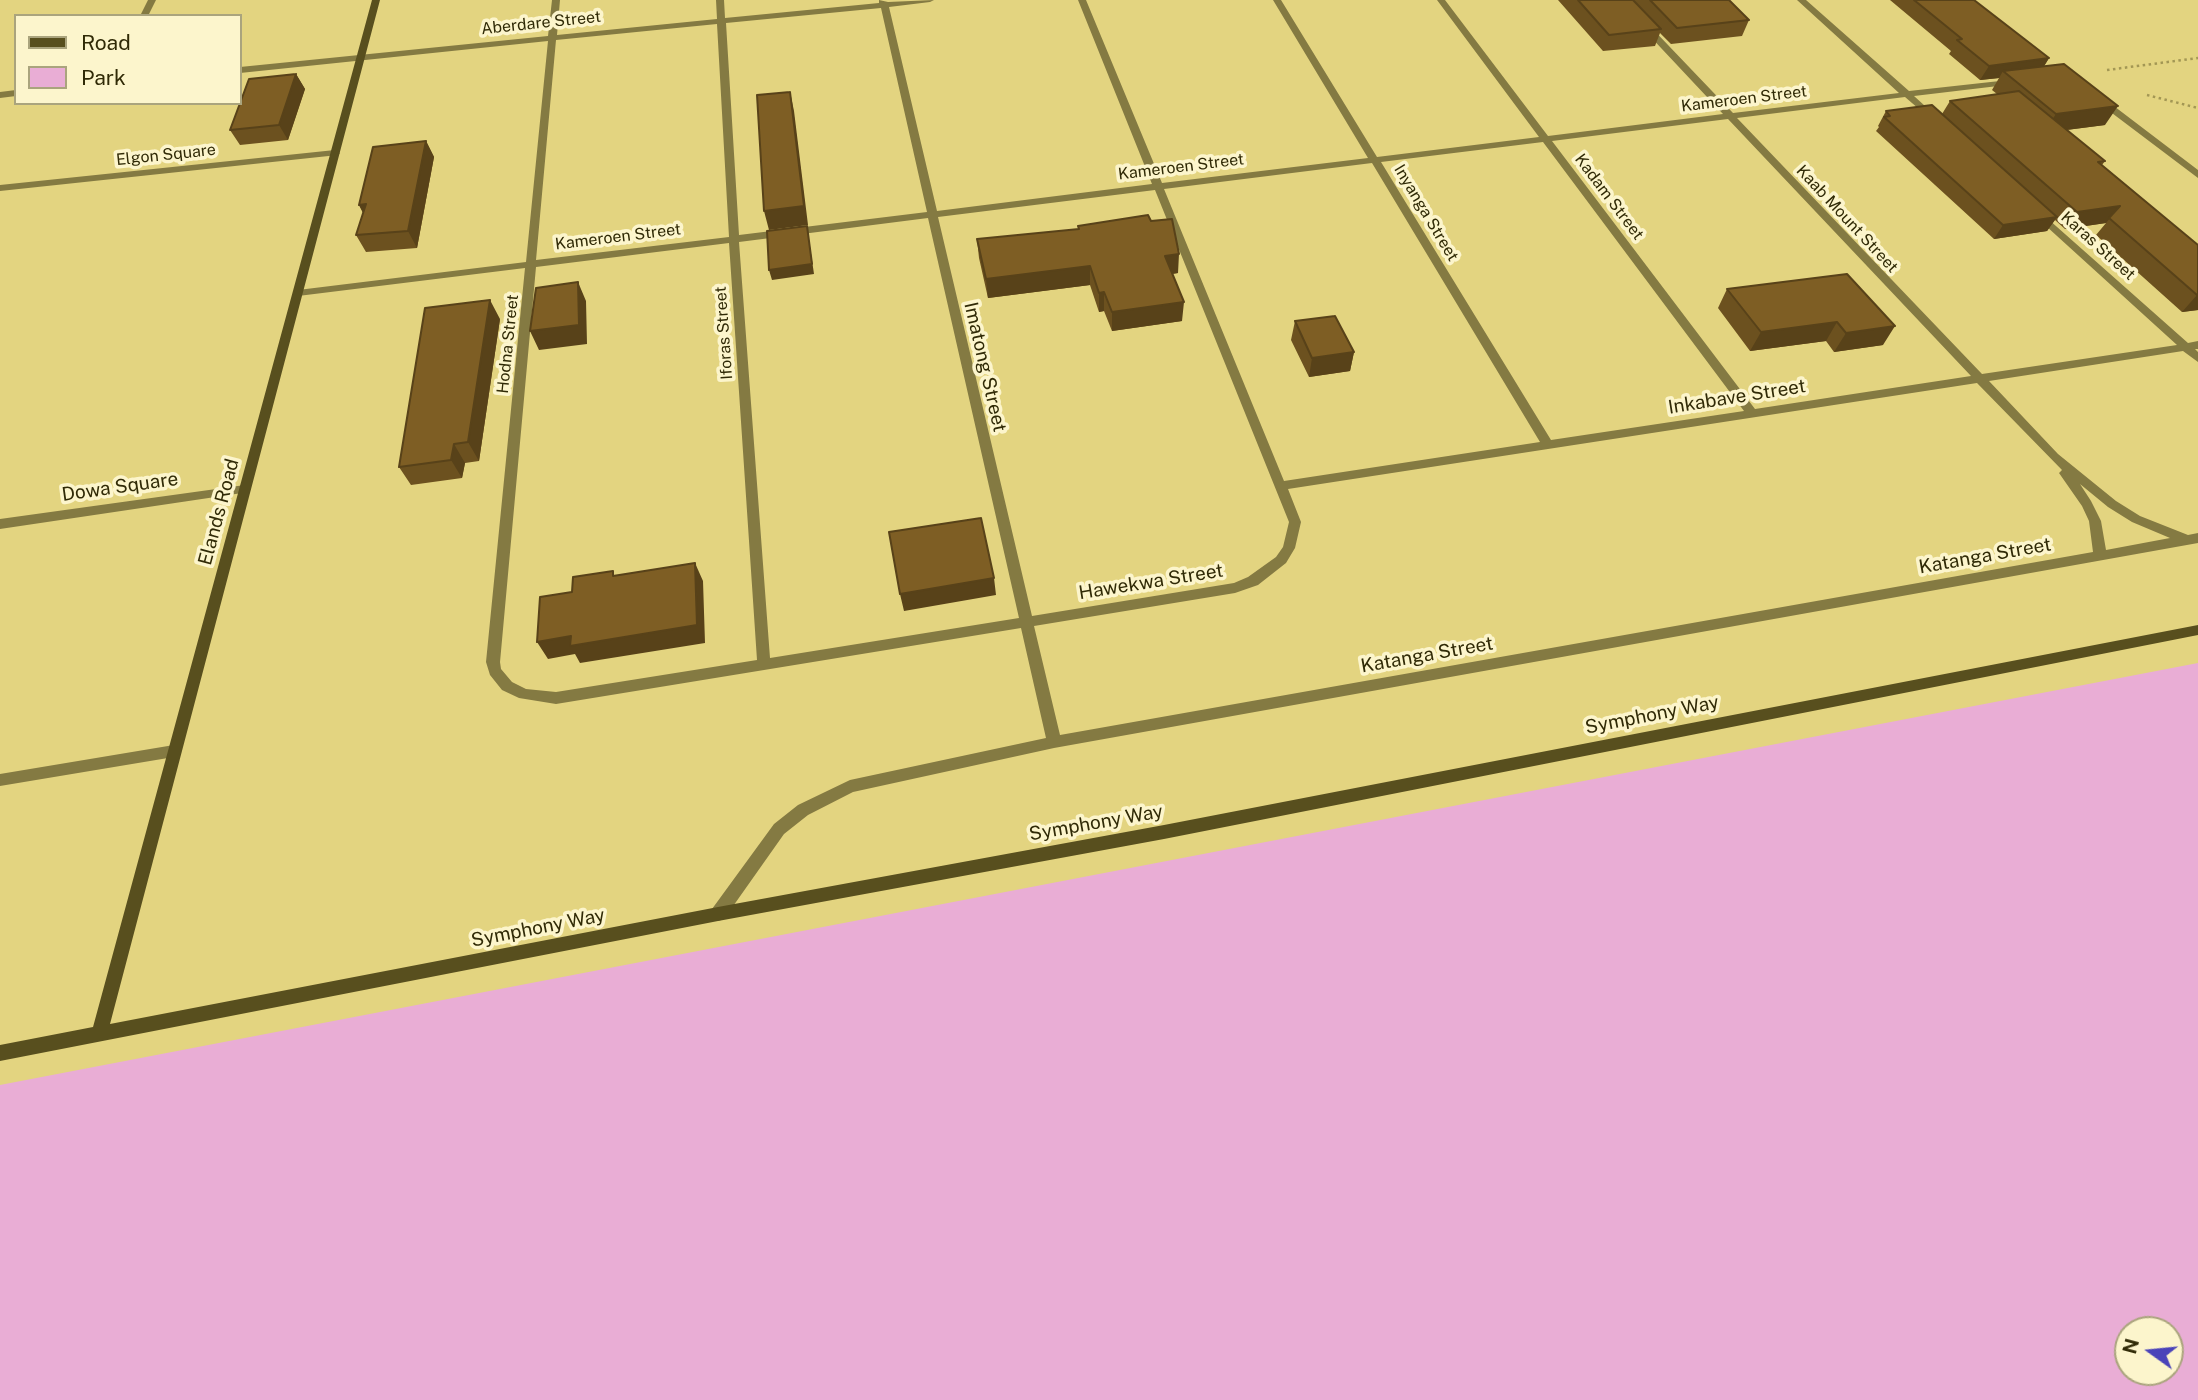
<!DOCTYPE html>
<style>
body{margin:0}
#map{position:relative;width:2198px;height:1400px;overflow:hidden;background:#e3d480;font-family:"Public Sans",sans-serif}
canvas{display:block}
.legend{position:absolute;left:14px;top:14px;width:228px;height:91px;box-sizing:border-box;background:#fcf5cc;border:2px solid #aaa47d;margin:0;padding:9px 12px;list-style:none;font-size:21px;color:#302a06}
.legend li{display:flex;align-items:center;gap:14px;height:35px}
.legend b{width:35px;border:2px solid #aaa47d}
.north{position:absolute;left:2114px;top:1316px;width:70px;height:70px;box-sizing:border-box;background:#fcf5cc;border:2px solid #aaa47d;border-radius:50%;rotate:285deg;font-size:19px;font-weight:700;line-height:28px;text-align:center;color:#302a06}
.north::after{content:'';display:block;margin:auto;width:24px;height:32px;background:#4a43b9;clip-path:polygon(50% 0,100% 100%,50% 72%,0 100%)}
</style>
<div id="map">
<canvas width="2198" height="1400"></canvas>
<ul class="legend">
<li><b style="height:9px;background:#584f1e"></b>Road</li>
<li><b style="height:19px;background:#e9add5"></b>Park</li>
</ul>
<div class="north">N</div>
</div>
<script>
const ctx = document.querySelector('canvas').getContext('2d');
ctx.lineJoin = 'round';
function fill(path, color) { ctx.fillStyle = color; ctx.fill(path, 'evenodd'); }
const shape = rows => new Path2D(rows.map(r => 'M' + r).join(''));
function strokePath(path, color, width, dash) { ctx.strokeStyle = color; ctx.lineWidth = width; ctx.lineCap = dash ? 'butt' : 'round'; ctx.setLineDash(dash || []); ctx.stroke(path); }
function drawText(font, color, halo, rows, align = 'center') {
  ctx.font = font + ' "Public Sans",sans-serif'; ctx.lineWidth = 7; ctx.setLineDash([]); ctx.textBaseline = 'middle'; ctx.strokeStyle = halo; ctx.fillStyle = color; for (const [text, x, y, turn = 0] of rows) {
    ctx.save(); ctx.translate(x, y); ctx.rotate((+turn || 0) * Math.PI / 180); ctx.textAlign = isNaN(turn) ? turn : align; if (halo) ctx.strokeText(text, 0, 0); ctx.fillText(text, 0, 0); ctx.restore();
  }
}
fill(shape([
 [2198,663,2198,1400,0,1400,0,1085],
 [2128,1330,2170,1330,2170,1372,2128,1372]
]), '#e9add5');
strokePath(shape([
 [2107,70,2198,58],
 [2147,95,2198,108]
]), '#a39754', 2.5, [2.5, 3.5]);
fill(shape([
 [148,0,156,0,148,16,140,16,148,0],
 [552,0,560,0,557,35,717,19,716,0,724,0,725,18,879,3,879,0,888,2,934,0,930,2,889,7,937,211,1152,184,1078,0,1086,0,1162,183,1368,158,1273,0,1281,0,1377,157,1539,137,1437,0,1445,0,1548,136,1723,114,1616,0,1625,0,1733,113,1899,93,1797,0,1806,0,1909,91,2018,79,2019,81,2015,84,1914,96,1936,116,1936,120,1933,121,1905,97,1737,118,1982,374,2177,345,2035,216,2035,212,2039,211,2188,343,2198,341,2198,349,2195,349,2198,352,2198,362,2183,351,1989,381,2058,454,2116,501,2140,516,2188,535,2198,533,2198,543,1054,748,853,792,808,815,784,834,724,919,718,921,712,919,710,914,712,909,774,824,798,805,850,780,1046,738,1021,628,556,704,519,698,502,690,490,675,486,662,525,268,298,296,293,293,298,290,526,262,548,41,240,73,240,67,548,36,552,0],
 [881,8,927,212,739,235,726,23,881,8],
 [717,24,729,237,536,260,556,40,717,24],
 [1728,119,1971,376,1755,409,1552,141,1728,119],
 [1543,142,1744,411,1551,440,1381,162,1543,142],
 [1372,163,1540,442,1284,481,1164,189,1372,163],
 [1155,190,1289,522,1283,547,1276,557,1248,577,1234,583,1032,616,938,217,1155,190],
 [928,218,1019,618,770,658,739,242,928,218],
 [729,243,757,660,556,692,526,689,512,682,501,669,500,662,536,267,729,243],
 [1977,383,2062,470,2059,473,2082,506,2089,521,2093,552,1060,735,1034,626,1235,593,1258,585,1286,563,1295,548,1301,522,1288,489,1977,383],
 [2080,484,2108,507,2132,522,2170,538,2106,550,2101,521,2091,501,2080,484],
 [16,90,16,96,0,98,0,92,16,90],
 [2096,97,2102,97,2198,170,2198,178,2096,101,2096,97],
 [335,150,340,153,338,155,0,191,0,185,335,150],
 [245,485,251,489,249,492,0,529,0,519,245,485],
 [174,745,179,747,181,751,179,755,174,757,0,786,0,774,174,745]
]), '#847a42');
fill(shape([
 [372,0,380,0,110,1024,718,907,1164,825,2198,625,2198,635,1164,839,718,921,0,1061,0,1045,93,1027,372,0]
]), '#584f1e');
fill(shape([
 [1558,0,1729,0,1749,20,1742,36,1671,44,1660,33,1655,46,1603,51],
 [1890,0,1974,0,2049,58,2044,66,2105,125,2066,130,2105,161,2102,165,2198,245,2198,310,2182,312,2096,235,2106,223,2065,229,2055,220,2047,231,1994,239,1876,131,1879,127,1878,126,1886,111,1942,114,1950,101,1997,94,1992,90,1999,78,1980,80,1949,54,1951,51],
 [296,74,305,89,288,140,240,145,230,130],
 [426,141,434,157,417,248,366,252,356,235,363,213,359,205],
 [977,239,1178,273,1172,274,1182,321,1112,331,1104,311,1099,312,1090,285,988,298,979,258],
 [1847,274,1883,345,1834,352,1826,341,1750,351,1718,308,1727,289],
 [500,319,479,461,465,463,462,478,411,485,399,467],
 [1295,321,1354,352,1350,371,1309,377,1291,340]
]), '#6c511f');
fill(shape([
 [2049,58,2040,73,2003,71,1999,78,1980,80,1989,66],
 [296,74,305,89,288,140,279,125],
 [790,92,794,111,808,225,769,230,764,211],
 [2118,106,2105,125,2043,133,2056,114],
 [426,141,434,157,417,248,408,231],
 [366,204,368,222,359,205],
 [2120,206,2106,223,2065,229,2077,212],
 [2057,217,2047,231,1994,239,2003,225],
 [807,226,814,274,772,280,769,270],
 [1179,254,1178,273,1164,275,1165,256],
 [1090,266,1090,285,988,298,986,279],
 [578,282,586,301,587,344,539,350,530,331],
 [1104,292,1104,311,1099,312,1099,293],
 [2197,295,2198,295,2198,310,2182,312],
 [490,300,500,319,479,461,468,442],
 [1184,302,1182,321,1112,331,1112,312],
 [1837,322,1826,341,1750,351,1761,332],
 [1895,326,1883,345,1834,352,1846,333],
 [1354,352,1350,371,1309,377,1312,358],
 [454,444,465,463,462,478,451,460],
 [695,563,703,581,705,643,580,663,575,654,548,659,537,642,571,636],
 [994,578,996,595,904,611,900,594]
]), '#584219');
const building = shape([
 [1578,0,1633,0,1661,29,1609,35,1578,0],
 [1650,0,1729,0,1749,20,1677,28,1650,0],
 [1914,0,1974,0,2049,58,1989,66,1957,40,1962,39,1914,0],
 [2064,64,2118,106,2056,114,2003,71,2064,64],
 [296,74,279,125,230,130,249,79,296,74],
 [2019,91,2105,161,2098,162,2198,245,2198,295,2197,295,2109,218,2120,206,2077,212,1950,101,2019,91],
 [790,92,804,206,764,211,757,95,790,92],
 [1932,105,2057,217,2003,225,1884,117,1890,116,1886,111,1932,105],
 [426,141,408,231,356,235,366,204,359,205,373,147,426,141],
 [1148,215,1151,221,1172,219,1179,254,1165,256,1184,302,1112,312,1104,292,1099,293,1090,266,986,279,977,239,1079,229,1078,226,1148,215],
 [807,226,812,264,769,270,767,231,807,226],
 [1847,274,1895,326,1846,333,1837,322,1761,332,1727,289,1847,274],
 [578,282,579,325,530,331,536,288,578,282],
 [490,300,468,442,454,444,451,460,399,467,425,308,490,300],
 [1335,316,1354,352,1312,358,1295,321,1335,316],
 [981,518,994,578,900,594,889,532,981,518],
 [695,563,697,625,570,646,571,636,537,642,540,597,572,592,573,577,613,571,613,576,695,563]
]);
fill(building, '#7e5e24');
strokePath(building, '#584219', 2);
drawText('16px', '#302a06', '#fcf5cc', [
 ["Aberdare Street",541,23,-6],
 ["Kameroen Street",1744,99,-7],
 ["Elgon Square",166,155,-6],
 ["Kameroen Street",1181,167,-7],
 ["Kadam Street",1609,197,53],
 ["Inyanga Street",1426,213,59],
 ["Kaab Mount Street",1847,219,47],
 ["Kameroen Street",618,237,-7],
 ["Karas Street",2098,246,42],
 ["Iforas Street",724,333,-94],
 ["Hodna Street",508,344,-84]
]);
drawText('19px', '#302a06', '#fcf5cc', [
 ["Imatong Street",985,367,77],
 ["Inkabave Street",1737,397,-9],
 ["Dowa Square",120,487,-8],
 ["Elands Road",219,512,-75],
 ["Katanga Street",1985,556,-10],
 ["Hawekwa Street",1151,582,-9],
 ["Katanga Street",1427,655,-10],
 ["Symphony Way",1652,715,-11],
 ["Symphony Way",1096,823,-10],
 ["Symphony Way",538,928,-11]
]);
</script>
